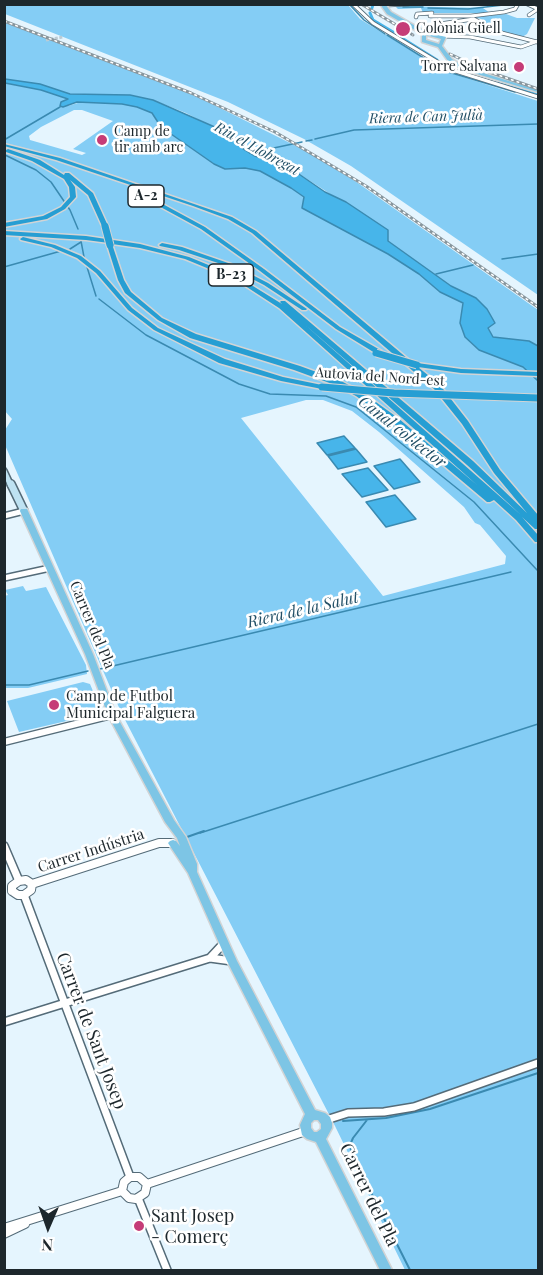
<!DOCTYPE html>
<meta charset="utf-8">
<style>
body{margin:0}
#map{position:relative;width:543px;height:1275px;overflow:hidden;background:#e5f5fe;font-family:"Playfair Display",serif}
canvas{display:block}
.frame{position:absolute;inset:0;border:6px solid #1d272c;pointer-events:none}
.north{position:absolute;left:18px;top:1197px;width:60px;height:60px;-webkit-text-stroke:4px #fff;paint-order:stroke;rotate:182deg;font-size:16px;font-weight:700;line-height:24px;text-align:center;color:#1d272c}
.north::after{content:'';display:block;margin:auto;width:21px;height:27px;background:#1d272c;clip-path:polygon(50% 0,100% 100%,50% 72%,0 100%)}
</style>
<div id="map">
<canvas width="543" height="1275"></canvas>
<div class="frame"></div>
<div class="north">N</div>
</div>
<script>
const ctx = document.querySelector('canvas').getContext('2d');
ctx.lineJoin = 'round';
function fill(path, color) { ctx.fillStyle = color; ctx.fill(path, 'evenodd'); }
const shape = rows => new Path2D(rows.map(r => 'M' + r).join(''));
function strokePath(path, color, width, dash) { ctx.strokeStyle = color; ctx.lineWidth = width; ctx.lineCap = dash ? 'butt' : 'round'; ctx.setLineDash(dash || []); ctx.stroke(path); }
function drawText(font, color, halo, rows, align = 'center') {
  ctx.font = font + ' "Playfair Display",serif'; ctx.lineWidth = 5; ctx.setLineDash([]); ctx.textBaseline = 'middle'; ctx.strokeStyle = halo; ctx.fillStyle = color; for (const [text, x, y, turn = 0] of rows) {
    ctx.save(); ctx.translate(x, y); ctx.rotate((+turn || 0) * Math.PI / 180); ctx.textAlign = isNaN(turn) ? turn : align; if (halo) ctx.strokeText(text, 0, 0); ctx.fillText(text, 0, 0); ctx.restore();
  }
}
fill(shape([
 [5,4,348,5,360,19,444,71,538,101,538,295,351,166,304,139,228,102,5,14],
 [506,14,517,18,535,18,527,34,522,37,497,31,481,19,474,17],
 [4,22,198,97,306,151,355,181,538,310,538,346,529,341,493,337,488,328,494,323,487,309,476,298,451,286,388,241,366,217,293,170,255,156,242,148,234,138,186,113,153,100,130,95,70,94,40,84,5,79],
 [4,83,41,90,69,99,66,102,68,106,81,102,122,104,137,107,152,113,161,127,214,164,225,169,245,168,260,171,291,188,304,197,303,208,388,254,419,274,440,292,463,303,460,323,465,337,479,350,523,367,538,381,538,1270,405,1270,335,1126,121,712,5,445,5,430,12,419,4,410],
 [74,110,82,110,113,121,73,149,86,153,82,155,30,140,29,136,41,127],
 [306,400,323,400,352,411,379,432,464,507,475,523,480,525,506,556,505,564,383,596,241,418],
 [23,586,26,591,46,587,86,665,87,674,28,688,5,688,4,596,8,595,5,590],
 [83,682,90,684,101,710,97,714,19,732,7,701]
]), '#84cdf5');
fill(shape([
 [395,6,483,8,490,13,423,13,421,8,398,9]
]), '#78c8f3');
const water = shape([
 [5,79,40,84,70,94,130,95,153,100,217,128,220,132,235,138,242,148,255,156,293,170,325,192,346,202,388,230,388,241,451,286,476,298,487,309,495,323,488,328,493,337,529,341,538,346,538,381,523,367,479,350,465,337,460,323,463,303,440,292,419,274,388,254,302,208,304,197,291,188,260,171,245,168,225,169,214,164,161,127,152,113,137,107,122,104,77,102,63,107,60,106,61,102,68,99,41,90,5,83,5,79],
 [344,436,355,448,327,455,317,443,344,436],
 [356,449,367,462,338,469,328,456,356,449],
 [400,459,420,482,394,489,374,466,400,459],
 [368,468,388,490,362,497,342,474,368,468],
 [395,495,416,519,386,527,366,502,395,495]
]);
fill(water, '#47b5ea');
strokePath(water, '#3a8ab1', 1.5);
strokePath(shape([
 [349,4,364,20,385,34],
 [403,7,423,7],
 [428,8,468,9,512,4],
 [387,35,443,70],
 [445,71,515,92],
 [315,139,354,130,538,124],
 [4,140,60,107],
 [306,141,312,140],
 [4,144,5,155,36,170,51,182,70,210,78,229],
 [250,153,302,142],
 [81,241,84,257],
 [70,249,81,242],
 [502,259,538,254],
 [4,267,61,251],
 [87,267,96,296],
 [436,274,473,265],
 [99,299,146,335,239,384,270,394,326,396,356,407,474,502,537,570],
 [100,669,511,572],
 [4,685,29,685,88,671],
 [200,833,538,724]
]), '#3a8ab1', 1.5);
strokePath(shape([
 [187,837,204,831],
 [367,1120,353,1138,350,1145,352,1155,410,1270],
 [343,1121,386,1118,430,1109,538,1073]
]), '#3a8ab1', 2);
strokePath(shape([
 [372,8,373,4],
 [370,13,373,20,393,32],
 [397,35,437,60],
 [443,63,456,70],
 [497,83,538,95]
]), '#47b5ea', 3);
strokePath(shape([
 [46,40,63,37]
]), '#bdccd4', 3, [3, 1.5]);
const minorFar2 = shape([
 [353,4,373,23,449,69,538,97],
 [527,4,538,9],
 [389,5,409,4],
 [529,15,538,9],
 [430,16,471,16,504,12,515,9,518,4],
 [416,17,417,14,432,13],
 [439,24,474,19,498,32,537,42],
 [439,36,470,37,521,47,538,41]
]);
const minorFar1 = shape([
 [4,516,24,511],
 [4,578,50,568]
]);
const minor = shape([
 [4,846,19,881],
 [24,895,130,1177],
 [210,958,224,943],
 [4,1022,210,958,232,961],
 [326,1120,348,1113,384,1112,414,1107,538,1063],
 [138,1198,167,1270]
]);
const tertiaryFar1 = shape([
 [4,742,112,715]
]);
const tertiary = shape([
 [32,884,159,843,172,843],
 [12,891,12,886,19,881,26,880,32,884],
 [12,891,18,895,24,895,31,890,32,884],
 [147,1184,306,1131],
 [122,1191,129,1198,136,1199,145,1193,147,1184],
 [122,1191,124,1182,130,1177,139,1177,147,1184],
 [4,1228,122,1191],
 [4,1234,25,1224]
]);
const secondaryFar1 = shape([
 [4,471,11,486]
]);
const secondary = shape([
 [11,484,24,511]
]);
const primary = shape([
 [380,4,385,4,391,12,426,32,446,37,442,46,452,59,464,67,538,90,538,92,460,69,448,61,438,47,422,42,422,34,387,14,380,4],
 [426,35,441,39,439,44,426,40,426,35],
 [21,509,27,509,28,511,93,654,116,715,174,820,186,837,197,864,197,872,237,961,315,1110,325,1113,330,1117,332,1123,332,1128,326,1139,392,1270,380,1270,316,1142,307,1139,302,1135,300,1125,305,1114,227,961,188,873,168,843,170,841,173,840,176,841,180,846,177,838,165,822,108,715,85,654,20,511,21,509],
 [314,1120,318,1120,321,1124,321,1129,317,1132,314,1132,311,1128,311,1123,314,1120]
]);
const motorway = shape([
 [4,144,60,158,232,217,256,231,414,364,417,363,461,369,538,372,538,376,461,373,418,367,440,385,468,421,500,470,538,515,538,529,535,529,522,517,538,535,538,542,535,542,516,520,494,500,490,502,487,502,392,422,356,396,335,385,294,370,190,338,158,320,125,293,118,280,107,245,109,243,86,240,4,235,4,231,86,236,140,244,189,257,240,278,282,304,280,302,281,301,285,301,473,461,527,513,494,473,462,424,434,389,252,233,228,219,193,206,56,160,4,146,4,144],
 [112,244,140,248,185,259,236,280,279,308,477,485,398,418,362,392,341,381,300,366,196,334,162,318,131,292,124,280,112,244],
 [303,323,467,465,521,515,303,323],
 [8,149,40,160,64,175,65,173,69,173,93,193,108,226,107,227,102,226,88,195,70,180,75,187,76,197,65,209,47,219,4,227,4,223,43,216,61,207,70,197,69,187,64,179,32,161,6,152,6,150,8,149],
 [135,189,205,227,264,269,340,327,382,351,381,353,375,353,336,329,260,271,201,229,133,192,132,191,135,189],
 [23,237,55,245,81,256,100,271,132,308,158,328,225,359,283,377,322,385,326,387,322,389,281,381,219,363,154,330,128,310,96,273,77,258,51,247,21,240,20,239,23,237],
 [162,243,182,247,231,264,268,283,307,309,306,310,302,310,264,285,227,266,179,250,160,246,159,245,162,243]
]);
strokePath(minorFar2, '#546b78', 4.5);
strokePath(minorFar1, '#546b78', 8);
strokePath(minor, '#546b78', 10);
strokePath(tertiaryFar1, '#546b78', 9);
strokePath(tertiary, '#546b78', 10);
strokePath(secondaryFar1, '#546b78', 8);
strokePath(secondary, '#546b78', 10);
strokePath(primary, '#d2d4d5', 3);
strokePath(motorway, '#d2d4d5', 3);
strokePath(minorFar2, '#fff', 3);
strokePath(minorFar1, '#fff', 5);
strokePath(minor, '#fff', 7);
strokePath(tertiaryFar1, '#fff', 6);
strokePath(tertiary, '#fff', 8);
strokePath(secondaryFar1, '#bee2f2', 5);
strokePath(secondary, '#bee2f2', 7);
fill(primary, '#7dc5e5');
fill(motorway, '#269ed3');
const rail = shape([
 [361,4,413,35],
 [4,21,191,93,275,132,366,186,538,307],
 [450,54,484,70,538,89]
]);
strokePath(rail, '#88969d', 3);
strokePath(rail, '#fff', 1.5, [3]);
const motorwayBridge = shape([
 [105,226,110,245],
 [376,353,417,365],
 [322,387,394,393,538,398]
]);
strokePath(motorwayBridge, '#d2d4d5', 9, []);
strokePath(motorwayBridge, '#269ed3', 7);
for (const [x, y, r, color] of [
 [403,29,8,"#c53c77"],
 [519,67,6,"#c53c77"],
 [102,140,6,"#c53c77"],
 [54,705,6,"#c53c77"],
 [139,1226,6,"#c53c77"]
]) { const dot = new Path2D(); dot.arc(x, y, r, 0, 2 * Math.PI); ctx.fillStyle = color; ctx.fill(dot); strokePath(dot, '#fff', 2); }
drawText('14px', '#1d272c', '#fff', [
 ["Colònia Güell",416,29],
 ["Torre Salvana",507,67,"right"],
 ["Camp de",114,132],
 ["tir amb arc",114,148]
], 'left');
drawText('italic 14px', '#235067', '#fff', [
 ["Riera de Can Julià",426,117,-2],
 ["Riu el Llobregat",257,149,29]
]);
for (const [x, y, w] of [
 [146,196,36],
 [231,275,45]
]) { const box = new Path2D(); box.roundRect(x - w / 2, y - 11, w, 22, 4.5); ctx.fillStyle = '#fff'; ctx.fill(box); strokePath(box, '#1d272c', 1.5); }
drawText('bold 14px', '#1d272c', null, [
 ["A-2",146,196],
 ["B-23",231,275]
]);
drawText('14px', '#1d272c', '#fff', [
 ["Autovia del Nord-est",380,377,4]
]);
drawText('15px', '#1d272c', '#fff', [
 ["Carrer del Pla",92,625,67],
 ["Carrer Indústria",91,851,-18]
]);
drawText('15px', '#1d272c', '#fff', [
 ["Camp de Futbol",66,696],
 ["Municipal Falguera",66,713]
], 'left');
drawText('italic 16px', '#235067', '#fff', [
 ["Canal col·lector",402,432,38],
 ["Riera de la Salut",303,610,-13]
]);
drawText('18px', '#1d272c', '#fff', [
 ["Carrer de Sant Josep",91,1031,69],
 ["Carrer del Pla",369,1195,64]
]);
drawText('18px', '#1d272c', '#fff', [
 ["Sant Josep",151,1216],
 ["- Comerç",151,1237]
], 'left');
</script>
